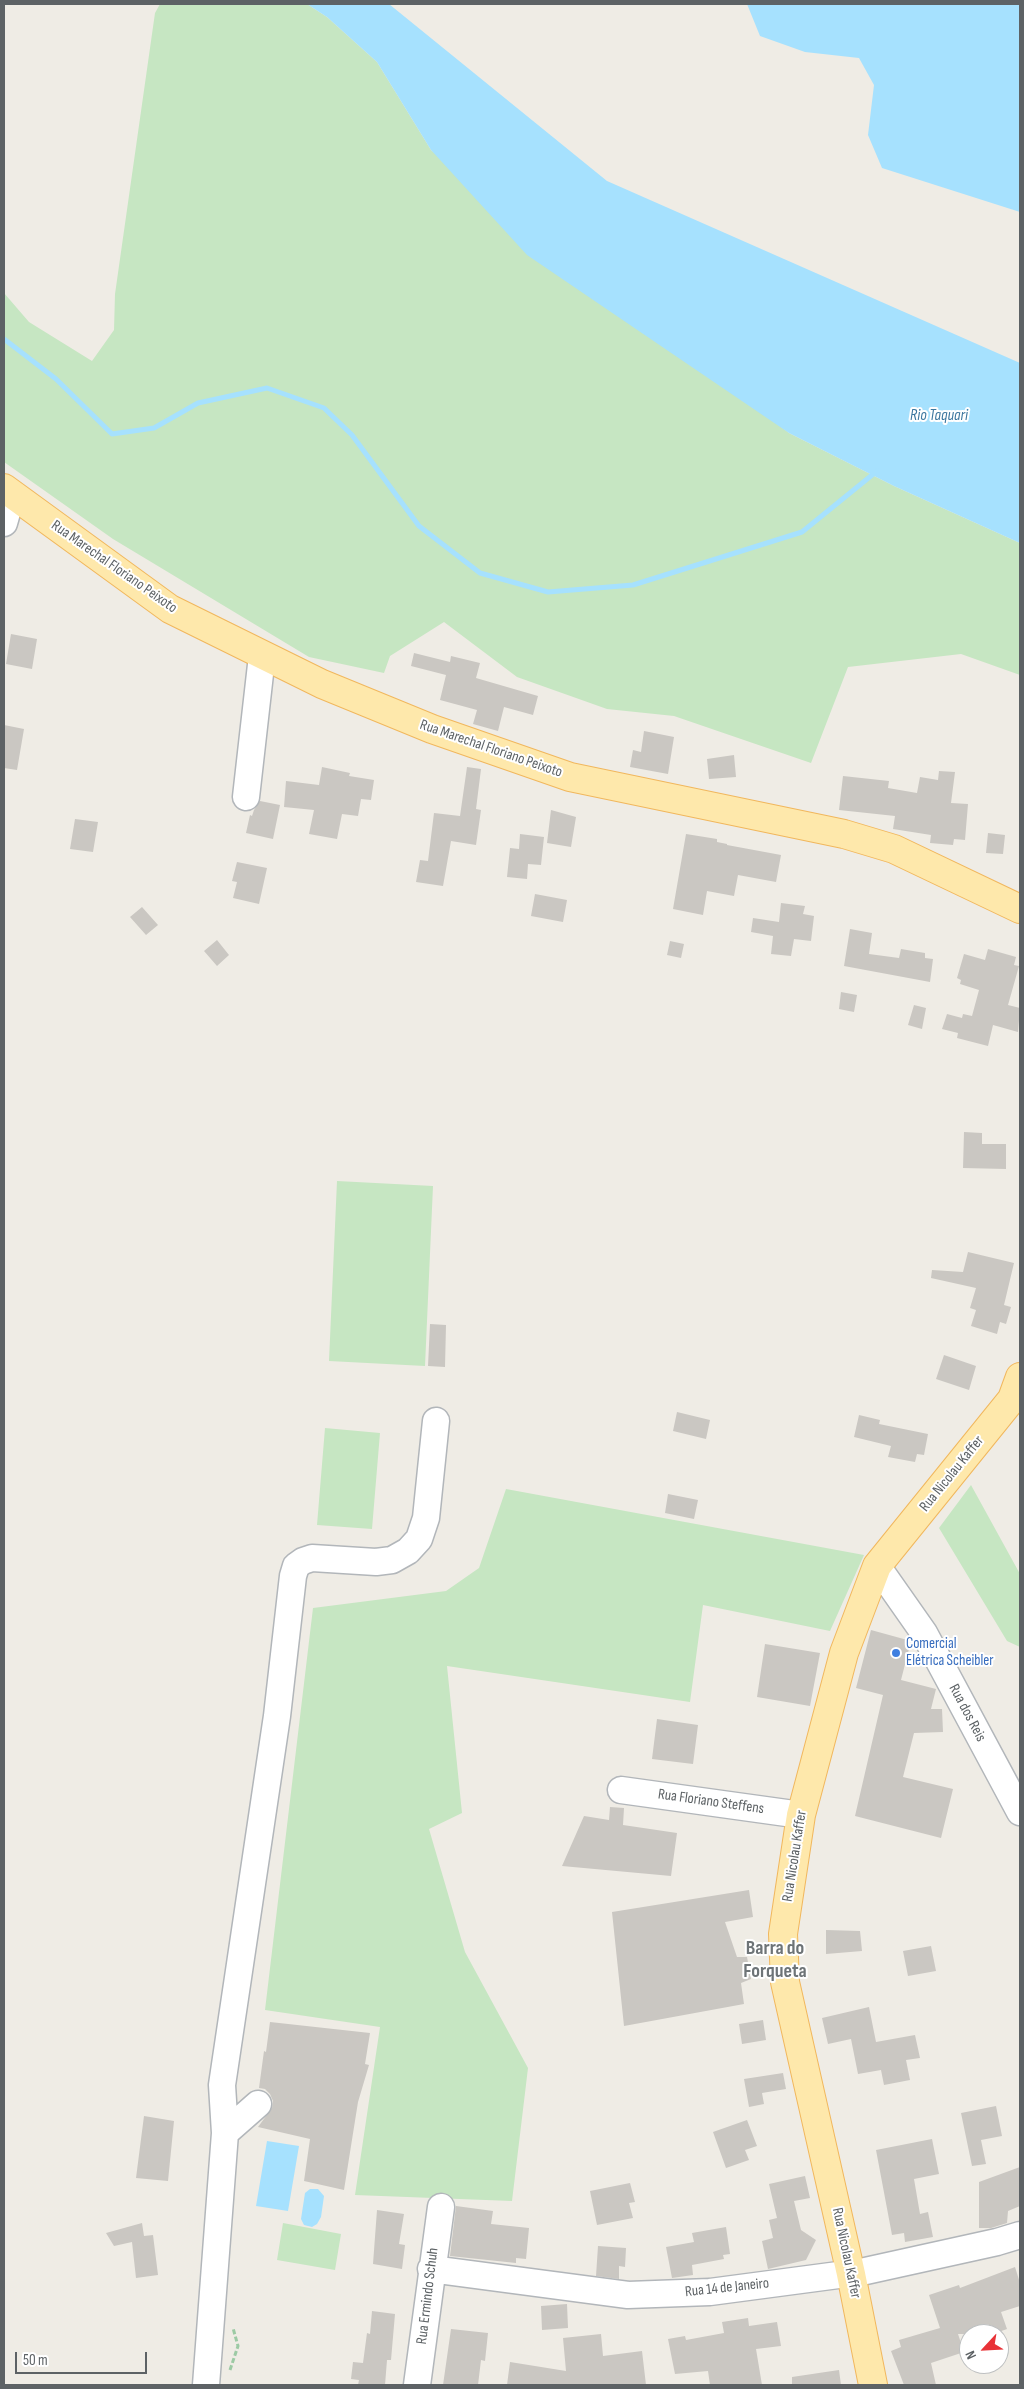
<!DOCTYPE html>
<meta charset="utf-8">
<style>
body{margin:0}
#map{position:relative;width:1024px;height:2389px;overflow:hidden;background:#efece5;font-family:"Sofia Sans Condensed",sans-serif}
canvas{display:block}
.frame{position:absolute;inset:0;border:5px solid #5d6265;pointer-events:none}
.north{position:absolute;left:959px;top:2324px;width:50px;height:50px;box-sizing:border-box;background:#fff;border:1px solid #bec0c1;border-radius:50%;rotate:245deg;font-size:14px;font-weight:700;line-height:20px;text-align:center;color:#5d6265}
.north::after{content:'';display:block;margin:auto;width:18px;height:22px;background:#e83237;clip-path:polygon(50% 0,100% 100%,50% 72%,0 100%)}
.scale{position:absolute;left:15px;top:2352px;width:132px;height:22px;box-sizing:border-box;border:2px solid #5d6265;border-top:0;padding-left:6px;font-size:15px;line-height:18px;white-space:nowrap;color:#5d6265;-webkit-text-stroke:4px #fff;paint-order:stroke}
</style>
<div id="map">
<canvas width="1024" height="2389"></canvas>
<div class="frame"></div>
<div class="north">N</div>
<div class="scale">50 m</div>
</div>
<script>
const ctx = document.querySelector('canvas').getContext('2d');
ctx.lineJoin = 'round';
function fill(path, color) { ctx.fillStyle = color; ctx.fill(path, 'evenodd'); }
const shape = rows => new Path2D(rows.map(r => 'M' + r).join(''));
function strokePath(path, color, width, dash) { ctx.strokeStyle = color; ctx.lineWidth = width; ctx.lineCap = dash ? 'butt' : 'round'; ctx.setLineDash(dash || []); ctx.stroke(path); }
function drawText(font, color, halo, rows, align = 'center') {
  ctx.font = font + ' "Sofia Sans Condensed",sans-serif'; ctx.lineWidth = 4; ctx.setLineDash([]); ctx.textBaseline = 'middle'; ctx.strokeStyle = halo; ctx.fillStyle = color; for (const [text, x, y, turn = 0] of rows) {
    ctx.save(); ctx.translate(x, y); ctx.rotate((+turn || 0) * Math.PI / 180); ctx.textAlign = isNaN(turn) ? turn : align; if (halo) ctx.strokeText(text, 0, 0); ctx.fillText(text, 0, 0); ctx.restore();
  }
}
fill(shape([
 [160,4,307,4,327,17,377,62,431,150,789,433,894,486,1020,543,1020,675,961,654,848,667,811,763,674,716,607,709,517,677,444,622,390,656,384,673,309,657,113,539,4,462,4,293,29,322,92,361,114,330,115,294,155,13],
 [337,1181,433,1186,425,1366,329,1361],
 [325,1428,380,1433,372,1529,317,1525],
 [971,1485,1020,1574,1020,1647,1007,1641,939,1528],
 [506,1489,864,1555,830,1631,703,1605,690,1702,447,1666,462,1813,429,1829,465,1952,528,2068,512,2201,355,2195,380,2027,265,2010,313,1608,446,1591,479,1568],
 [283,2223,341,2234,335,2270,277,2260]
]), '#c6e6c2');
fill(shape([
 [307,4,389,4,607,181,1020,363,1020,543,894,486,789,433,527,255,431,150,377,62,327,17],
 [747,4,1020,4,1020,212,882,168,868,135,874,85,859,58,805,52,760,36],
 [267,2141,299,2146,288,2211,256,2206],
 [310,2189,318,2189,324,2196,321,2217,317,2224,312,2227,304,2225,301,2219,305,2193]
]), '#a6e1fe');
strokePath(shape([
 [4,339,56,379,112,434,154,428,198,403,267,388,324,408,352,435,419,526,480,573,548,592,633,585,802,532,877,471]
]), '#a6e1fe', 5);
fill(shape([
 [11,634,37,639,32,669,6,664],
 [414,653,450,662,451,656,480,663,476,678,538,696,533,715,504,707,498,731,473,724,477,710,440,700,446,675,411,666],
 [4,725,24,729,17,770,4,768],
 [644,731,674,737,668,774,630,767,633,750,641,752],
 [734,755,736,777,709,779,707,759],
 [322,767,350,773,349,776,374,780,371,800,361,799,358,816,342,814,337,839,309,834,314,810,284,807,286,781,319,785],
 [467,767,481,769,476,809,481,810,476,845,451,841,443,886,416,882,420,860,428,861,434,813,460,816],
 [939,771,955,772,951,803,968,804,965,840,954,839,953,845,930,843,931,835,893,829,895,816,839,810,843,776,889,781,888,788,917,793,920,777,938,780],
 [260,801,280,805,273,839,246,833,250,815,252,816,254,810],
 [551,810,576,817,571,847,547,843],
 [75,819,98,822,93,852,70,849],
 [988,833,1005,835,1003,854,986,853],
 [520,834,544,837,541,865,528,864,527,879,507,877,510,848,519,849],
 [686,834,717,839,717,842,727,844,727,845,781,855,776,882,738,875,734,896,707,891,703,915,673,909],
 [237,862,267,868,259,904,233,898,237,882,232,881],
 [535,894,567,900,563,922,531,916],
 [781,903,805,906,803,914,814,916,811,941,794,939,791,956,771,954,773,936,751,932,753,918,779,922],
 [142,907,158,925,146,935,130,917],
 [850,929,872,933,869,954,899,958,901,949,925,953,925,958,933,959,930,982,844,966],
 [217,940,229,955,217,966,204,951],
 [670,941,684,944,681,958,667,955],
 [988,949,1016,957,1014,965,1019,966,1008,1005,1020,1008,1018,1032,993,1025,988,1046,957,1038,958,1033,942,1029,947,1014,962,1018,963,1014,972,1016,979,990,960,984,961,980,957,978,964,954,985,960],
 [841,992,857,995,854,1012,839,1009],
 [914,1005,926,1008,922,1029,908,1025],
 [964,1132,982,1133,982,1144,1006,1144,1006,1169,963,1168],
 [968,1252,1014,1263,1004,1305,1011,1307,1006,1324,1000,1322,997,1334,971,1326,976,1310,970,1308,976,1288,931,1278,932,1270,963,1272],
 [430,1324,446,1325,445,1367,428,1366],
 [944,1355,976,1366,969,1390,936,1379],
 [677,1412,710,1420,706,1439,673,1431],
 [859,1415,880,1420,879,1424,928,1434,924,1455,917,1454,915,1462,888,1457,891,1446,854,1437],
 [668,1494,698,1500,694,1519,665,1513],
 [871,1630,911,1641,901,1680,936,1689,931,1709,942,1709,943,1732,914,1733,903,1777,953,1789,941,1838,855,1816,883,1695,856,1688],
 [765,1644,820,1653,810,1706,757,1697],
 [657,1719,698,1725,693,1764,652,1759],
 [610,1807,624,1808,623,1825,677,1833,671,1876,562,1866,584,1816,609,1820],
 [749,1890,753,1917,725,1922,737,1957,747,1957,751,1979,741,1983,744,2004,624,2026,612,1912],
 [826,1930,860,1931,862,1951,826,1954],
 [931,1946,936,1971,908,1976,903,1951],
 [869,2007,876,2042,915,2035,920,2058,906,2060,910,2080,884,2085,881,2070,858,2074,851,2039,828,2044,822,2018],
 [763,2020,766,2040,742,2044,739,2024],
 [270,2022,370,2033,365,2064,369,2065,358,2102,344,2190,304,2181,310,2139,258,2127,272,2108,273,2101,270,2094,265,2089,259,2088,264,2051,266,2052],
 [783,2073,786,2089,762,2093,764,2104,749,2107,744,2079],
 [996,2106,1002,2136,981,2140,986,2164,972,2166,961,2113],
 [144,2116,174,2121,168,2181,136,2178],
 [747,2120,757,2146,745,2150,749,2160,726,2168,713,2132],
 [932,2139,939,2174,914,2179,920,2214,928,2212,933,2237,905,2242,904,2233,892,2235,876,2150],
 [1020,2167,1020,2206,1008,2211,1007,2223,991,2228,979,2228,979,2182],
 [805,2176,810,2198,794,2201,801,2230,816,2240,806,2260,768,2269,762,2241,773,2238,769,2220,777,2218,769,2184],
 [630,2183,635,2202,629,2203,633,2218,597,2225,590,2191],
 [456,2206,493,2211,491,2224,529,2228,526,2259,516,2258,516,2263,450,2256],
 [377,2210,404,2214,399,2244,405,2245,402,2269,373,2264],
 [142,2223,144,2236,153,2235,158,2275,136,2278,132,2242,114,2246,106,2233],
 [726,2227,730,2254,723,2255,724,2259,692,2265,693,2275,672,2278,666,2247,694,2242,692,2233],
 [598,2246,626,2248,625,2267,619,2266,619,2279,596,2276],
 [1015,2267,1020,2283,1020,2306,1001,2312,1007,2329,993,2334,958,2334,964,2352,931,2363,936,2385,904,2385,891,2351,901,2347,899,2340,940,2328,929,2295,959,2285,960,2288],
 [567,2304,568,2328,542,2330,541,2306],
 [372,2311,395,2314,391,2360,387,2360,385,2385,358,2385,359,2380,351,2379,353,2362,363,2363,367,2333,370,2334],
 [748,2318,749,2326,777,2322,781,2346,756,2349,762,2385,710,2385,708,2371,675,2374,668,2339,685,2336,686,2340,724,2333,722,2322],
 [451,2329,488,2333,485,2361,481,2360,478,2385,443,2385],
 [601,2334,603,2356,642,2351,646,2385,507,2385,510,2362,566,2371,563,2338],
 [839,2370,841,2385,792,2385,792,2377]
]), '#cac7c2');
const minor = shape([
 [4,523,12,495],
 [246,797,262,656],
 [877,1566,924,1633,1020,1812],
 [621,1790,801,1815],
 [225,2133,258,2104],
 [431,2269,628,2295,710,2292,861,2272,997,2242,1020,2235],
 [206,2385,225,2133,222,2085,277,1716,293,1576,296,1566,303,1561,312,1558,376,1562,392,1560,408,1551,419,1539,426,1518,436,1421],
 [417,2385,441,2207]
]);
const major = shape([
 [4,488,170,609,322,684,432,729,570,777,844,834,894,849,1020,909],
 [873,2385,851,2274,785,1982,783,1934,801,1815,844,1653,877,1566,1012,1399,1020,1377]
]);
strokePath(minor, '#b2b6ba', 29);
strokePath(major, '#f1b75d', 30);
strokePath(shape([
 [230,2370,238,2346,233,2328]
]), '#9ccaa4', 3, [5, 2.5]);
strokePath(minor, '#fff', 26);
strokePath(major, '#fee8ab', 28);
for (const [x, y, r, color] of [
 [896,1653,5,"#3f7fe0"]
]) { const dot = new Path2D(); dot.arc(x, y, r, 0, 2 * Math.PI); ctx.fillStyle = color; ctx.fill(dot); strokePath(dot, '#fff', 2); }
drawText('15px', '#5d6265', '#fff', [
 ["Rua Marechal Floriano Peixoto",114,567,35],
 ["Rua Marechal Floriano Peixoto",491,749,19],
 ["Rua Nicolau Kaffer",952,1474,-51],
 ["Rua dos Reis",967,1713,62],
 ["Rua Floriano Steffens",711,1802,8],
 ["Rua Nicolau Kaffer",795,1856,-81],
 ["Rua Nicolau Kaffer",846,2253,78],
 ["Rua 14 de Janeiro",727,2288,-6],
 ["Rua Ermindo Schuh",428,2296,-83]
]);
drawText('15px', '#366cbe', '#fff', [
 ["Comercial",906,1644],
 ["Elétrica Scheibler",906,1661]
], 'left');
drawText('italic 16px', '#3c779f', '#fff', [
 ["Rio Taquari",939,416]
]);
drawText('bold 20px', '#6e7477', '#fff', [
 ["Barra do",775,1949],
 ["Forqueta",775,1972]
]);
</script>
